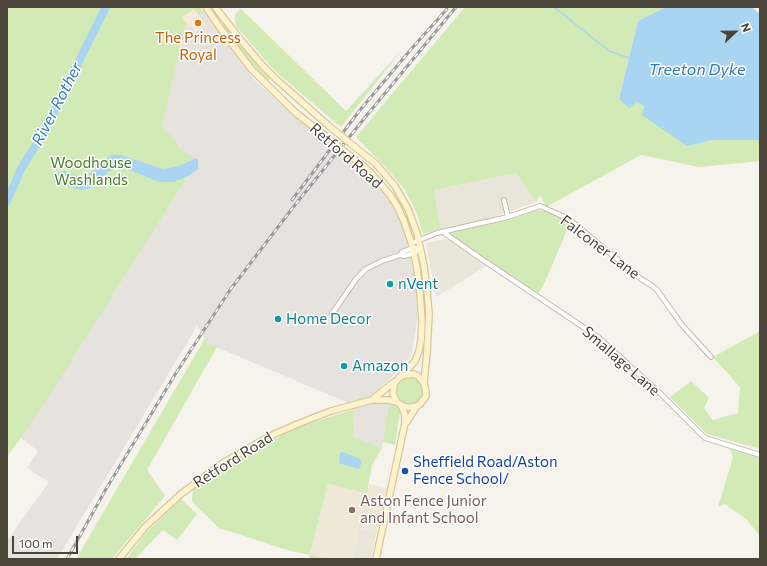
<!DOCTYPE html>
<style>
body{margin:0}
#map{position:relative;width:767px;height:566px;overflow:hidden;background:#f6f3ec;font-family:Commissioner,sans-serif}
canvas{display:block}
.frame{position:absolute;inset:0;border:8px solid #4b4439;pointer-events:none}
.north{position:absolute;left:715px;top:12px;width:40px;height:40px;-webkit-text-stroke:3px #fff;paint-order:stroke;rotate:68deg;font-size:11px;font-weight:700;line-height:16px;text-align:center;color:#4b4439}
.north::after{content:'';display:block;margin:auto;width:14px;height:18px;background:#4b4439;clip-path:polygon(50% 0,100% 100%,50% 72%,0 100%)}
.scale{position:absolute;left:12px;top:536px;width:66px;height:18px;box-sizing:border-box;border:2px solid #4b4439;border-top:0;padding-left:5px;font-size:12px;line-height:14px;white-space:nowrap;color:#4b4439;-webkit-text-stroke:3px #fff;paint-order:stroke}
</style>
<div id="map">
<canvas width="767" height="566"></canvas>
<div class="frame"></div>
<div class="north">N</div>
<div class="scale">100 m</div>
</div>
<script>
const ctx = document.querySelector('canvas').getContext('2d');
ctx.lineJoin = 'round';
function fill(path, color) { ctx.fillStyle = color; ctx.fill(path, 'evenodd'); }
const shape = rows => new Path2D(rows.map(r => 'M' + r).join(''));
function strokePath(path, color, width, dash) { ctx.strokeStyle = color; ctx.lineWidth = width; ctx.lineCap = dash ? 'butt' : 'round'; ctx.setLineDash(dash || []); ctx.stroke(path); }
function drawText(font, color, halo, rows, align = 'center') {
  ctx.font = font + ' Commissioner,sans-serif'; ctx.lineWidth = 3; ctx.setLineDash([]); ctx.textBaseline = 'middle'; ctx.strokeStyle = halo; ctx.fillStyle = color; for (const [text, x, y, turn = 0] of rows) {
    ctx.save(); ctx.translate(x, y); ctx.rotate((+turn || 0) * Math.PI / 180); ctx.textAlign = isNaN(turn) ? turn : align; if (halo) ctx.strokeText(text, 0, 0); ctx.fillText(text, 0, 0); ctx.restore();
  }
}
fill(shape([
 [516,173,536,202,485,220,441,229,434,190],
 [448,238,486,266,436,297,426,243],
 [359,528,377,531,371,559,352,559]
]), '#eae5da');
fill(shape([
 [193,8,202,14,204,10,213,23,207,28,202,46,185,25,180,17]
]), '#f7ead8');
fill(shape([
 [213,23,253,79,323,140,377,184,392,202,403,228,411,255,416,288,417,320,412,354,400,369,380,388,389,404,382,448,354,437,353,418,355,409,344,401,209,344,197,326,57,559,7,559,7,541,49,482,27,468,38,451,21,438,188,176,198,169,179,149,176,140,162,127,185,25,202,46,207,28]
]), '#e6e2dd');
fill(shape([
 [328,484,367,493,369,484,387,488,377,531,359,528,352,559,330,559,310,556]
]), '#efe8d6');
fill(shape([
 [7,7,200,7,203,12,202,14,199,15,194,9,182,17,188,27,187,28,185,26,162,127,176,140,179,149,198,160,198,169,188,176,54,388,21,438,7,456],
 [465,7,666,7,638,21,619,99,637,102,644,106,643,115,687,146,713,140,760,140,760,161,699,167,641,155,546,207,540,195,536,202,516,173,434,190,441,229,423,234,417,214,406,191,390,172,356,137],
 [241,9,346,111,402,50,341,127,275,71,236,26,235,14],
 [223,23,224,23,271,78,270,80,266,80,228,34,223,25],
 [537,210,548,212,563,218,570,223,548,275,538,295,451,235,452,233,459,231,509,220],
 [760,331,760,449,707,434,670,397,691,381,709,398,704,408,713,420,738,413,740,387,713,357],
 [205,338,209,344,217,347,147,470,165,496,112,559,76,559],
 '397 391a13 13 0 1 1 26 0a13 13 0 1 1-26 0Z',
 [389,404,396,405,400,412,395,445,383,442],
 [355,409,353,418,354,437,382,448,372,465,367,493,328,484,310,555,330,559,309,559,310,555,287,550,229,531,220,529,195,505,192,501,193,490,220,471,252,451,296,428],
 [730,449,760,458,760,536,746,519,725,504,718,507,733,457],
 [181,499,197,514,177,540,163,530,135,559,126,559,146,533]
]), '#d2eab5');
fill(shape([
 [204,10,213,23,207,28,202,46,187,28,191,26,196,32,206,25,199,16,202,14]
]), '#e5e3e0');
fill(shape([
 [666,7,752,7,760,14,760,140,713,140,687,146,642,115,644,106,637,102,629,108,619,99,638,21],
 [111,155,121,155,163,169,176,167,190,161,195,158,198,160,198,169,188,176,174,182,159,182,120,166,108,172,92,188,81,190,54,182,54,176,59,172,65,171,82,178,87,176],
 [343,452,360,459,361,462,360,468,358,469,339,463,340,453]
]), '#a9d4f2');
strokePath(shape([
 [554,7,609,51,629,58]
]), '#a9d4f2', 1.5);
strokePath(shape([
 [7,201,21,169,45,130,88,43,106,7]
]), '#a9d4f2', 8);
const street = shape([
 [504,200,508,217],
 [443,232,480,258,598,337,663,396,705,438,760,455],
 [412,243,437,233,508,217,540,206,569,219,641,279,651,285,657,290,682,325,711,357],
 [400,255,402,252,413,248,421,248],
 [332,314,356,279,366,269,382,261,400,255,404,256,415,253,421,248]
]);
const secondary = shape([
 [206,7,218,25,252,70,296,113,324,135],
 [215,7,240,39,263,66,276,79,330,127],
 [355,147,376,164,395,186,408,209,417,233,424,266,427,289,429,314,427,352,424,382],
 [349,155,361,164,372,174,390,195,397,206,404,221,413,248,417,269,420,295,422,322,421,341,419,351,415,361,409,368,396,381,394,385,393,394,397,402,401,405,406,407,412,407,417,406,420,404,426,396,426,392,424,383,418,376,414,374,405,375,400,377],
 [373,399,394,382],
 [406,423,417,406],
 [119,559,145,527,181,494,223,463,270,436,300,423,331,411,372,400,388,400,397,402],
 [376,559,405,423,405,415,401,405]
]);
strokePath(street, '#c2bbae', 6);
strokePath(secondary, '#d6c79b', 8);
strokePath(street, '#fff', 4);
strokePath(secondary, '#fff3cd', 5.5);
const rail = shape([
 [292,200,360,110,413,47,447,9],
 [67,559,106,489,176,373,230,290,291,210,363,120,456,7]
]);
strokePath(rail, '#9a9a9a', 3);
strokePath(rail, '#fff', 1.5, [4.5]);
const secondaryBridge = shape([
 [330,127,355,147],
 [324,135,349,155]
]);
strokePath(secondaryBridge, '#d6c79b', 8, []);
strokePath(secondaryBridge, '#fff3cd', 5.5);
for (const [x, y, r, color] of [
 [198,23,4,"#e8710a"],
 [390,284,4,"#0f9aa8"],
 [278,319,4,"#0f9aa8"],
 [344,366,4,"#0f9aa8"],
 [405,471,4,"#1a4fb4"],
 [352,510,4,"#8d6e63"]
]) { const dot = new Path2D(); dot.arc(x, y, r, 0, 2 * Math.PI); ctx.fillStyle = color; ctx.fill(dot); strokePath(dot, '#fff', 1.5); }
drawText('15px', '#c56008', '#fff', [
 ["The Princess",198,38],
 ["Royal",198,55]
]);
drawText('15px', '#4b4439', '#fff', [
 ["Retford Road",346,156,41],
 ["Falconer Lane",600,247,37],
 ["Smallage Lane",621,361,41],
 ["Retford Road",233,460,-32]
]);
drawText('15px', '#4a7f2a', '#fff', [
 ["Woodhouse",91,163],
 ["Washlands",91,180]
]);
drawText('15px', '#0d838f', '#fff', [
 ["nVent",398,284],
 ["Home Decor",286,319],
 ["Amazon",352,366]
], 'left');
drawText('15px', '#164399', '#fff', [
 ["Sheffield Road/Aston",413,462],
 ["Fence School/",413,479]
], 'left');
drawText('15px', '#785e54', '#fff', [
 ["Aston Fence Junior",360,501],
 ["and Infant School",360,518]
], 'left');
drawText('italic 16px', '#2e7ab2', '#fff', [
 ["Treeton Dyke",697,70],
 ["River Rother",57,104,-63]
]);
</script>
